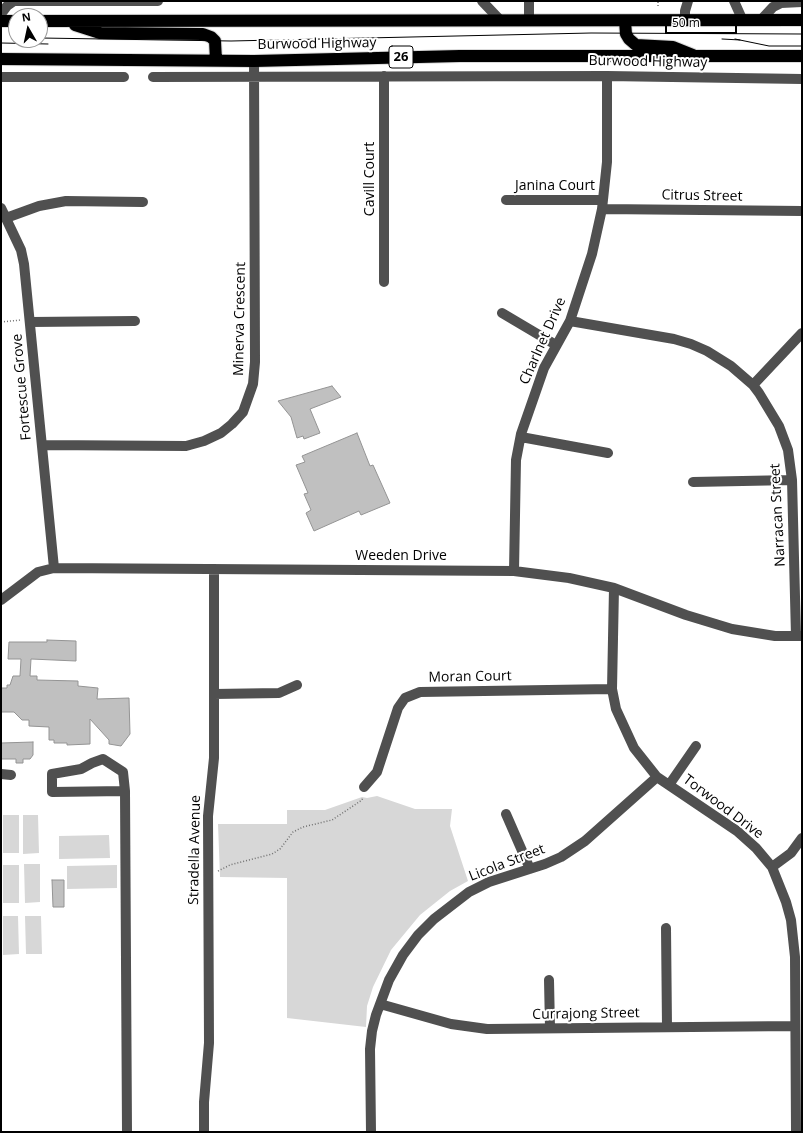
<!DOCTYPE html>
<style>
body{margin:0}
#map{position:relative;width:803px;height:1133px;overflow:hidden;background:#fff;font-family:"Open Sans",sans-serif}
canvas{display:block}
.frame{position:absolute;inset:0;border:2px solid #000;pointer-events:none}
.north{position:absolute;left:8px;top:8px;width:40px;height:40px;box-sizing:border-box;background:#fff;border:1px solid #999;border-radius:50%;rotate:351deg;font-size:11px;font-weight:700;line-height:16px;text-align:center;color:#000}
.north::after{content:'';display:block;margin:auto;width:14px;height:18px;background:#000;clip-path:polygon(50% 0,100% 100%,50% 72%,0 100%)}
.scale{position:absolute;left:665px;top:16px;width:72px;height:18px;box-sizing:border-box;border:2px solid #000;border-top:0;padding-left:5px;font-size:12px;line-height:14px;white-space:nowrap;color:#000;-webkit-text-stroke:3px #fff;paint-order:stroke}
</style>
<div id="map">
<canvas width="803" height="1133"></canvas>
<div class="frame"></div>
<div class="north">N</div>
<div class="scale">50 m</div>
</div>
<script>
const ctx = document.querySelector('canvas').getContext('2d');
ctx.lineJoin = 'round';
function fill(path, color) { ctx.fillStyle = color; ctx.fill(path, 'evenodd'); }
const shape = rows => new Path2D(rows.map(r => 'M' + r).join(''));
function strokePath(path, color, width, dash) { ctx.strokeStyle = color; ctx.lineWidth = width; ctx.lineCap = dash ? 'butt' : 'round'; ctx.setLineDash(dash || []); ctx.stroke(path); }
function drawText(font, color, halo, rows, align = 'center') {
  ctx.font = font + ' "Open Sans",sans-serif'; ctx.lineWidth = 4; ctx.setLineDash([]); ctx.textBaseline = 'middle'; ctx.strokeStyle = halo; ctx.fillStyle = color; for (const [text, x, y, turn = 0] of rows) {
    ctx.save(); ctx.translate(x, y); ctx.rotate((+turn || 0) * Math.PI / 180); ctx.textAlign = isNaN(turn) ? turn : align; if (halo) ctx.strokeText(text, 0, 0); ctx.fillText(text, 0, 0); ctx.restore();
  }
}
fill(shape([
 [377,796,415,809,452,809,450,826,468,881,450,891,420,915,391,950,373,987,367,1006,366,1027,287,1018,287,878,220,877,218,824,287,824,287,810,325,810,362,797,367,798],
 [3,815,19,815,19,853,3,853],
 [23,815,38,815,39,853,23,854],
 [109,835,110,858,59,859,59,836],
 [24,864,40,864,40,902,25,903],
 [3,865,19,865,19,903,3,903],
 [117,865,117,888,67,889,67,866],
 [3,916,18,916,19,954,3,955],
 [25,916,41,916,42,954,26,954]
]), '#d7d7d7');
const building = shape([
 [332,386,341,397,310,409,320,433,304,439,303,436,297,438,291,417,278,401,332,386],
 [357,433,370,466,373,465,390,503,361,515,359,511,314,531,306,513,311,510,304,494,308,493,296,465,305,462,302,456,357,433],
 [47,640,76,641,76,661,31,659,30,676,37,676,37,680,78,681,78,686,98,688,97,699,129,698,130,734,121,746,109,744,109,740,90,719,90,744,67,745,67,743,54,743,54,740,49,740,49,727,29,726,29,720,22,720,14,712,1,712,1,688,7,688,7,685,10,685,13,676,20,676,21,659,8,659,9,642,47,642,47,640],
 [33,742,33,755,30,759,23,759,23,763,16,763,16,759,1,759,1,743,33,742],
 [52,880,64,880,64,907,53,907,52,880]
]);
fill(building, '#c0c0c0');
strokePath(building, '#949494', 1);
const highway = shape([
 [1,21,16,21],
 [40,21,802,20],
 [625,21,626,34,629,39,636,45,673,47,693,55],
 [75,25,100,33,203,34,211,37,215,41,216,60],
 [1,59,254,61,460,56,802,56]
]);
strokePath(highway, '#dbdbdb', 14);
strokePath(shape([
 [658,6,658,1],
 [1,322,21,320],
 [218,871,230,865,272,854,280,849,293,832,303,827,332,820,362,800,363,797]
]), '#727272', 1.5, [1, 2]);
strokePath(shape([
 [482,1,501,21],
 [529,1,529,21],
 [734,1,743,21],
 [1,14,7,6,14,1,158,1],
 [685,21,685,11,688,1],
 [760,21,773,7,781,3,802,2],
 [384,76,384,282],
 [1,77,124,77],
 [153,77,607,76,802,79],
 [506,200,603,200],
 [1,208,21,250,24,264,54,568],
 [602,209,802,211],
 [6,218,39,206,66,201,143,202],
 [502,313,556,345],
 [570,321,674,339,691,344,707,351,731,366,753,385,759,393,779,426,788,450,792,480,796,636],
 [31,322,135,321],
 [753,385,802,333],
 [521,437,608,453],
 [42,445,186,446,204,441,221,433,232,424,243,412,253,384,255,362,254,61],
 [693,482,792,480],
 [514,571,516,460,521,434,544,368,570,321,592,254,602,209,607,162,607,76],
 [614,588,612,689,616,709,634,748,657,777,737,831,756,848,772,867,786,902,791,920,795,957,796,1132],
 [1,600,38,572,54,568,514,571,569,578,614,588,686,615,732,629,775,636,802,636],
 [214,694,279,693,297,685],
 [1,774,11,775],
 [669,785,696,746],
 [364,787,377,772,398,708,405,698,420,692,612,689],
 [125,791,52,792,52,774,81,769,92,763,103,759,123,772,125,791,127,1132],
 [506,814,530,869],
 [772,867,791,853,802,838],
 [666,928,667,1027],
 [549,980,550,1028],
 [380,1004,451,1024,487,1029,794,1026],
 [204,1132,204,1102,209,1043,208,816,214,758,214,569],
 [371,1132,370,1049,372,1031,376,1015,389,980,403,955,418,935,434,919,469,892,489,882,545,864,561,857,585,841,657,777]
]), '#505050', 10);
strokePath(highway, '#000', 12);
strokePath(shape([
 [40,38,231,41,591,33,802,34],
 [722,39,740,40],
 [735,39,769,46,802,46],
 [1,43,48,44]
]), '#000', 1);
for (const [x, y, w] of [
 [401,57,24]
]) { const box = new Path2D(); box.roundRect(x - w / 2, y - 11, w, 22, 3); ctx.fillStyle = '#fff'; ctx.fill(box); strokePath(box, '#000', 1); }
drawText('bold 13px', '#000', null, [
 ["26",401,57]
]);
drawText('14px', '#000', '#fff', [
 ["Burwood Highway",317,44,-1],
 ["Burwood Highway",648,62,1],
 ["Cavill Court",370,179,-90],
 ["Janina Court",555,186],
 ["Citrus Street",702,196,1],
 ["Minerva Crescent",240,319,-89],
 ["Charlnet Drive",543,341,-66],
 ["Fortescue Grove",22,387,-95],
 ["Narracan Street",778,515,-93],
 ["Weeden Drive",401,556],
 ["Moran Court",470,677,-1],
 ["Torwood Drive",723,807,37],
 ["Stradella Avenue",195,850,-89],
 ["Licola Street",507,863,-21],
 ["Currajong Street",586,1014,-1]
]);
</script>
